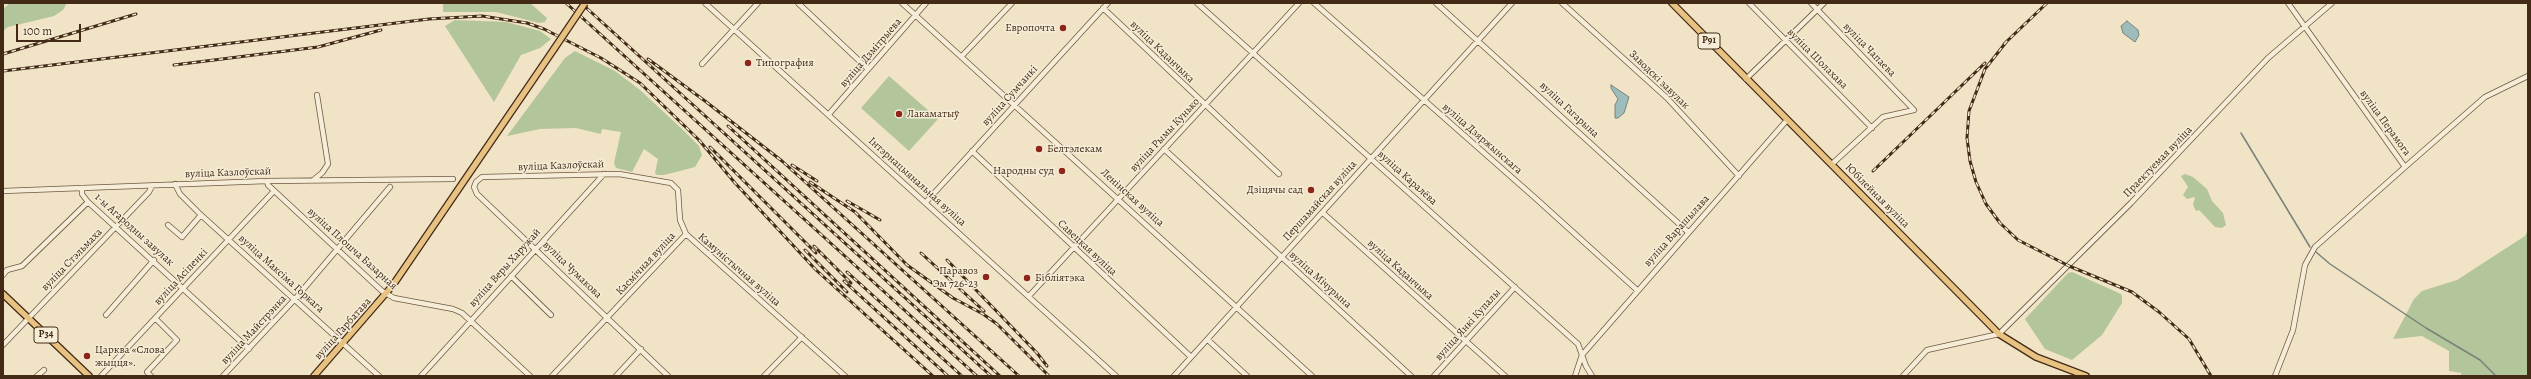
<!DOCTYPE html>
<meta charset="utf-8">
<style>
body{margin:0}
#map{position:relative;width:2531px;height:379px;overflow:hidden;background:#f1e3c5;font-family:Alegreya,serif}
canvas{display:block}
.frame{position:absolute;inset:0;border:4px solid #422a16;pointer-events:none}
.scale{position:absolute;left:16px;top:24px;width:65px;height:18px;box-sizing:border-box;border:2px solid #422a16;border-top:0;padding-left:5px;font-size:12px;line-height:14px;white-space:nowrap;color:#422a16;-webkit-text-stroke:3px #f6edd9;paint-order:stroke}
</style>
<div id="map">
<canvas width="2531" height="379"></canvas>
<div class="frame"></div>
<div class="scale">100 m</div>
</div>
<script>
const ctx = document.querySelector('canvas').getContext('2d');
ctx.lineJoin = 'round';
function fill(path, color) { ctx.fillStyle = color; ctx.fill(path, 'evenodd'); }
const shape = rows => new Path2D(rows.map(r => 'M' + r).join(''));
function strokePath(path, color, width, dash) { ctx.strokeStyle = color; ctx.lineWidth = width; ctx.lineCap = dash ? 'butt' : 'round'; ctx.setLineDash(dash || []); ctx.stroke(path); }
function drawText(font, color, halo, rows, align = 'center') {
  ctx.font = font + ' Alegreya,serif'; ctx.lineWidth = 3; ctx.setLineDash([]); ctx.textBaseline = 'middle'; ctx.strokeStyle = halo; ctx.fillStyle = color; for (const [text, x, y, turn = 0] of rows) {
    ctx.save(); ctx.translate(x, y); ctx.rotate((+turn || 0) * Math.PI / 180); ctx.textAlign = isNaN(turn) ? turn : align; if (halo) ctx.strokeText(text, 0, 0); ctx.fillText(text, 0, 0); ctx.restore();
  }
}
fill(shape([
 [10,3,67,3,63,10,54,16,8,27,3,31,3,9],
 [443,3,530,3,547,18,545,22,539,23,496,12,443,12],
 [455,20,506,22,540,31,551,39,540,48,521,55,494,102,445,26],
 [575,51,615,71,640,90,682,129,699,146,702,155,695,167,664,175,657,175,655,173,658,159,644,149,632,172,616,168,614,163,621,132,602,129,601,134,576,128,540,129,507,136,565,58],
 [889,76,938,119,909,151,861,108],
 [2185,174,2193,177,2207,189,2212,201,2223,213,2226,225,2222,228,2215,227,2199,210,2196,211,2193,205,2195,197,2187,199,2183,195,2188,187,2181,176],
 [2528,230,2528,376,2461,376,2461,373,2449,371,2449,351,2422,336,2393,339,2414,299,2422,291,2457,280,2525,236],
 [2072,272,2121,294,2122,297,2122,303,2102,335,2072,360,2045,349,2025,319,2068,273]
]), '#b3c59a');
const water = shape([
 [2127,21,2138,30,2139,35,2135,42,2123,33,2121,26,2127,21],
 [1611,85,1629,97,1624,113,1618,118,1615,118,1615,105,1618,99,1611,88,1611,85]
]);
fill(water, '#9dbdbc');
strokePath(water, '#79827a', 1);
strokePath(shape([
 [2241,133,2310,247],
 [2316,252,2330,264,2426,328,2480,360,2496,376]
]), '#79827a', 1.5);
const minor = shape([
 [705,3,1116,376],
 [798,3,868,69],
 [902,3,1312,376],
 [1197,3,1578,344,1586,366,1592,376],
 [1314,3,1533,196,1637,290],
 [1436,3,1688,232],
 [1562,3,1667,98,1739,176],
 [1749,3,1872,128],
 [1811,3,1914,110],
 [2288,3,2405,167,2485,97,2528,76],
 [1103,8,1279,174],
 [961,57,1012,3],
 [702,64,758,3],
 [1746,79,1824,3],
 [829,114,926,3],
 [1164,149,1411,376],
 [972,151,1191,357],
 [1832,164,1883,117,1914,110],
 [267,181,268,185,382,291,394,298,453,309,462,313,530,376],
 [312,181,322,173,328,164,317,95],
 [175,184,180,194,201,215,379,376],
 [82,188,82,194,88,202,249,349],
 [3,191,267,181,453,179],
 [926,202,1108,3],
 [1323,213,1505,376],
 [168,225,182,237,201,215],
 [3,275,7,270,22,266,88,202],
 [511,276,551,315],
 [1029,296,1299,3],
 [106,315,154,260],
 [1208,340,1247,376],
 [3,345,149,192,152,186],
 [37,376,44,370],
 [101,376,274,191],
 [151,376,147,372,177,340,155,318],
 [223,376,295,299,390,187],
 [421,376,604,174],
 [552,376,686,234],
 [616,376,641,349],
 [668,376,477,194,474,187,476,182,482,177,619,174,671,183,678,190,680,220,686,234,845,376],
 [764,376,802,337],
 [1174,376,1512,3],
 [1434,376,1515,287],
 [1575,376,1582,355,1787,120],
 [1903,376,1927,350,1999,334,2131,203,2268,58,2332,3],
 [2275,376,2293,330,2305,265,2315,247,2405,167]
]);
const major = shape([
 [1672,3,1999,334,2036,357,2086,376],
 [3,294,89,376],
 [314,376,393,285,554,49]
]);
strokePath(minor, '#6e5842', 6);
strokePath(major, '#422a16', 8);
strokePath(minor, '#f6edd9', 4.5);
strokePath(major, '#e8c282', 5.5);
const rail = shape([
 [566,3,977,376],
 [581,3,991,376],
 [2007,41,1985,69,1969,111,1967,138,1970,161,1976,182,1986,204,2000,223,2018,240,2069,266,2132,292,2159,312,2189,339,2211,376],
 [2004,44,2047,3],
 [3,54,136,14],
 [648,59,705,101,782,161,1019,376],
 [174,65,318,47,381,30],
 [3,71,429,19,482,16,527,23,544,29,601,58,640,83,699,140,735,183,816,270,933,376],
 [728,126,1000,376],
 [710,147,816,253],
 [792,165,817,181],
 [1873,171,1985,63],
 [810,182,855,212,907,265,953,298,983,314,997,324,1049,376],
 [847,201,880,220],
 [814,246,851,283],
 [805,250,847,292],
 [921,253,984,311],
 [947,260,1037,353,1047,366],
 [847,272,962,376],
 [844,281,948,376]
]);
strokePath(rail, '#422a16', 3);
strokePath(rail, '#f6edd9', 1.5, [4.5]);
const majorBridge = shape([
 [554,49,585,3]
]);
strokePath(majorBridge, '#422a16', 8, []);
strokePath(majorBridge, '#e8c282', 5.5);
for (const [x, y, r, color] of [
 [1063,28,4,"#8f2418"],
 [748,63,4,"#8f2418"],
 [899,114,4,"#8f2418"],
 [1039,149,4,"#8f2418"],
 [1062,171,4,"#8f2418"],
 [1311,190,4,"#8f2418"],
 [986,277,4,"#8f2418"],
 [1027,278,4,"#8f2418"],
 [87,356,4,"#8f2418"]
]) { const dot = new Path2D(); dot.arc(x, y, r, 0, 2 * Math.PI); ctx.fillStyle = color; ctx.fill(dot); strokePath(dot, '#f6edd9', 1.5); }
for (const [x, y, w] of [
 [1709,41,22],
 [46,335,24]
]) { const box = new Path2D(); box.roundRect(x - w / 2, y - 8, w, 16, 3); ctx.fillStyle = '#f6edd9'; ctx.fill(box); strokePath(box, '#422a16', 1); }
drawText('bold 10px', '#422a16', null, [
 ["Р91",1709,41],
 ["Р34",46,335]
]);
drawText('11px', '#422a16', '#f6edd9', [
 ["Европочта",1055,28,"right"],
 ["Типография",756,63],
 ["Лакаматыў",907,114],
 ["Белтэлекам",1047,149],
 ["Народны суд",1054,171,"right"],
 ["Дзіцячы сад",1303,190,"right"],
 ["Паравоз",978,271,"right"],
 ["Эм 726-23",978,284,"right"],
 ["Бібліятэка",1035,278],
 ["Царква «Слова",95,350],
 ["жыцця».",95,363]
], 'left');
drawText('11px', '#422a16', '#f6edd9', [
 ["вуліца Чапаева",1869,50,46],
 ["вуліца Каданчыка",1162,52,44],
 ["вуліца Дзмітрыева",871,53,-49],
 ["вуліца Шолахава",1817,59,45],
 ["Заводскі завулак",1659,80,44],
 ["вуліца Сумчанкі",1010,96,-48],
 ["вуліца Гагарына",1569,110,43],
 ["вуліца Перамога",2385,123,54],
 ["вуліца Рымы Кунько",1165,135,-47],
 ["вуліца Дзяржынскага",1482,139,41],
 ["Праектуемая вуліца",2158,162,-46],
 ["вуліца Казлоўскай",561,166,-2],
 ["вуліца Казлоўскай",228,173,-2],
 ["вуліца Каралёва",1407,178,42],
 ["Інтэрнацыянальная вуліца",917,182,42],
 ["Юбілейная вуліца",1877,196,45],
 ["Ленінская вуліца",1132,198,42],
 ["Першамайская вуліца",1320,201,-48],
 ["1-ы Агародны завулак",134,230,42],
 ["вуліца Варашылава",1677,231,-48],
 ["Савецкая вуліца",1087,248,43],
 ["вуліца Плошча Базарная",352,249,42],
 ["вуліца Стэльмаха",72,260,-46],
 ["Касмічная вуліца",646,264,-47],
 ["вуліца Веры Харужай",505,268,-48],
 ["вуліца Чумакова",572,270,44],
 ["Камуністычная вуліца",739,270,41],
 ["вуліца Каданчыка",1400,270,42],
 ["вуліца Максіма Горкага",281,274,42],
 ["вуліца Асіпенкі",181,277,-47],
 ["вуліца Мічурына",1320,280,42],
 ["вуліца Янкі Купалы",1468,325,-48],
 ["вуліца Гарбатава",343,329,-48],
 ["вуліца Майстрэнка",254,330,-47]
]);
</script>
